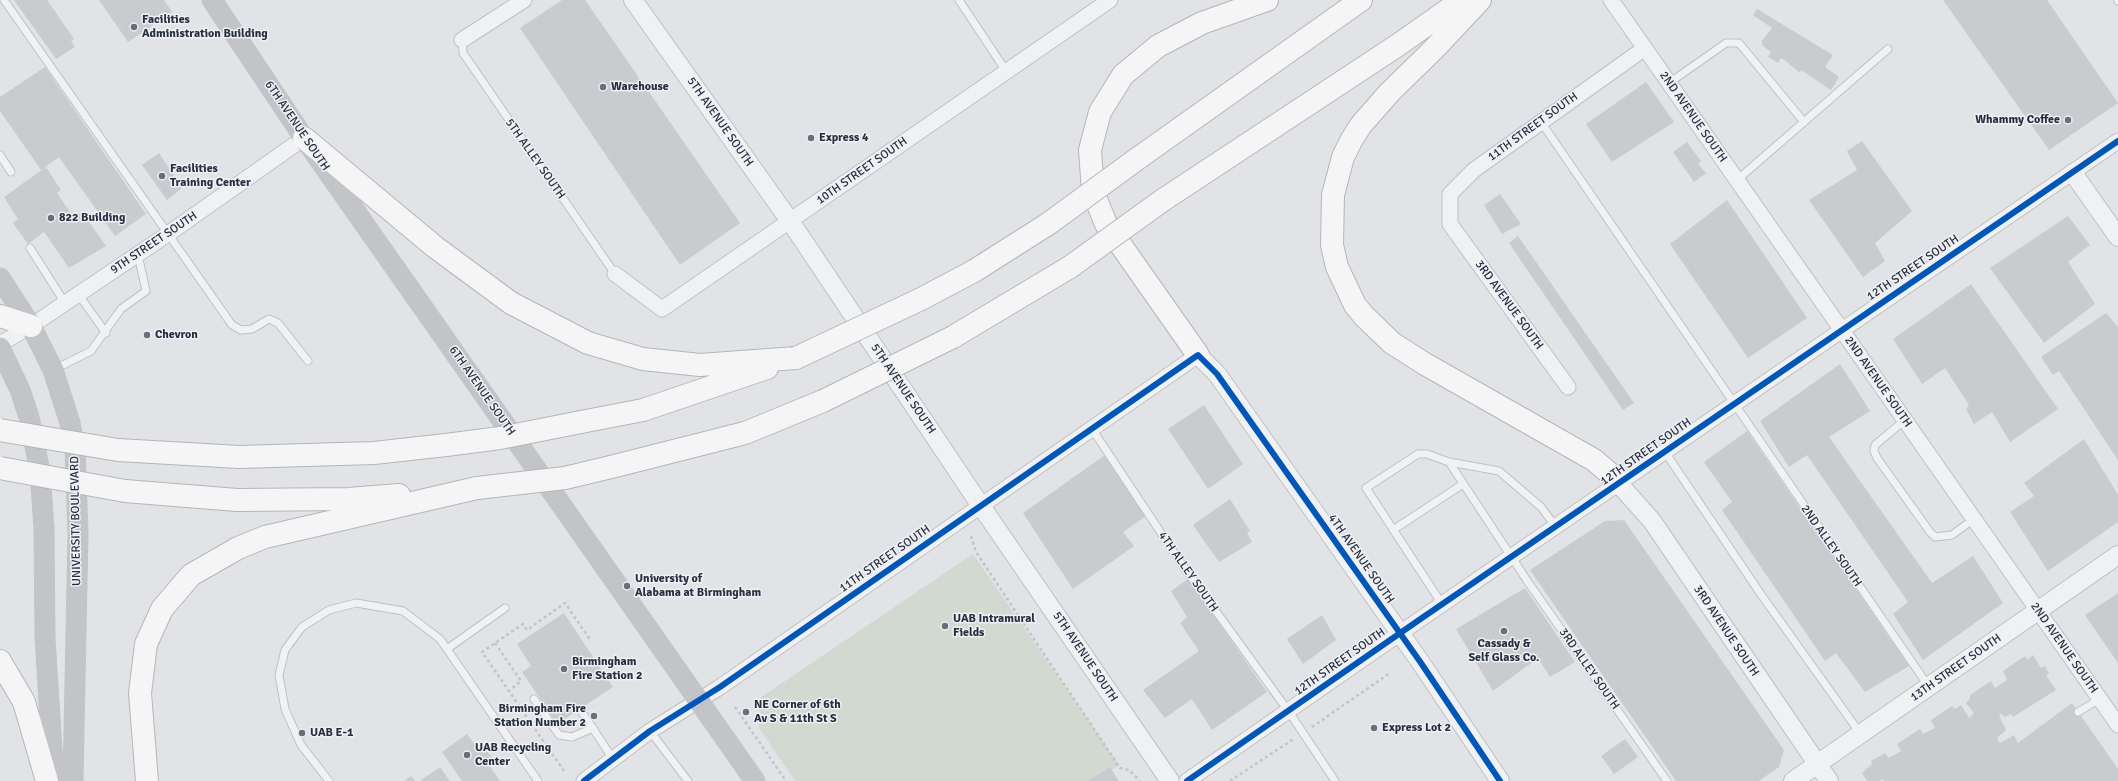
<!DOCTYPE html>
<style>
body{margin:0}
canvas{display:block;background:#e1e3e6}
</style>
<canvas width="2118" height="781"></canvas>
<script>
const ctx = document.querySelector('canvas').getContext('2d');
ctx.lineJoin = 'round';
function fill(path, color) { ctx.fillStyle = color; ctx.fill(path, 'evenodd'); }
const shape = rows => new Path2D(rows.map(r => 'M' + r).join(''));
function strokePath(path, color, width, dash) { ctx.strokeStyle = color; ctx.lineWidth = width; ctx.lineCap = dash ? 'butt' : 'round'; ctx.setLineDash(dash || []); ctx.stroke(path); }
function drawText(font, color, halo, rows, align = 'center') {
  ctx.font = font + ' Signika,sans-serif'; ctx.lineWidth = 3; ctx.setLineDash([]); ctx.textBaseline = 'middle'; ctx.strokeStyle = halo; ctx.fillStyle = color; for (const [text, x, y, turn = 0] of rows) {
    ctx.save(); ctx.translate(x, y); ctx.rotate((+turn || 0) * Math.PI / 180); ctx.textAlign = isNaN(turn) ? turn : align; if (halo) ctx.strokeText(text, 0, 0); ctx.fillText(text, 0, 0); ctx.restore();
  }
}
fill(shape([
 [973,554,1119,765,1095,781,795,781,759,728,760,698]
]), '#d1d9d1');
fill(shape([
 [14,0,47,0,74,39,71,41,75,47,56,59],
 [99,0,164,0,172,12,128,42],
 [562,0,585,0,740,223,680,265,520,28],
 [1943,0,2047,0,2118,103,2049,150],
 [1757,9,1833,55,1825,67,1839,77,1831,90,1801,70,1800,73,1783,59,1781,58,1778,63,1768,57,1771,52,1762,45,1762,41,1772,28,1753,15],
 [45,67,146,214,115,236,59,157,41,170,0,111,0,97],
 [1646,82,1674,122,1612,162,1586,124],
 [1862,141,1912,211,1875,243,1885,261,1863,277,1809,200,1857,170,1847,151],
 [1687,142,1701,161,1698,164,1706,173,1694,182,1673,152],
 [159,153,182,188,167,200,142,165],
 [46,167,61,190,57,193,73,216,82,212,106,246,69,268,44,232,28,244,13,223,18,219,4,197],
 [1500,194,1521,224,1502,234,1484,205],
 [1727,200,1807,318,1748,358,1670,244],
 [2068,216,2090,245,2068,262,2095,304,2044,343,1990,268],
 [1518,236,1634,403,1623,410,1509,243],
 [1971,284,2058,409,2010,442,1992,412,1974,424,1966,409,1969,405,1945,368,1922,384,1893,339],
 [2106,313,2118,327,2118,460,2059,371,2053,375,2041,357],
 [1840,364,1870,411,1829,437,1932,583,1973,556,2003,603,1923,660,1893,614,1908,602,1807,455,1789,467,1760,421],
 [1204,405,1243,464,1208,489,1168,429],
 [1747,431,1909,666,1865,692,1836,653,1825,661,1722,510,1732,502,1704,462],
 [2084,439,2118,495,2118,522,2048,571,2010,512,2034,496,2024,483],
 [1105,455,1146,516,1123,532,1134,546,1073,589,1023,513],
 [1230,499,1250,531,1247,533,1252,542,1219,562,1193,525],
 [1624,520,1784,750,1779,767,1759,781,1676,781,1530,570,1605,521],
 [1188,579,1267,692,1212,730,1192,699,1165,718,1143,690,1199,651,1180,623,1187,617,1171,591],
 [1525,588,1575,662,1550,677,1538,658,1493,691,1456,629],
 [2118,593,2118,663,2085,615],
 [564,613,613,687,557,724,522,672,531,666,517,644],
 [1322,615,1336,640,1303,664,1287,639],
 [2033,655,2041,668,2045,666,2049,674,2046,675,2056,690,2013,717,2011,714,2005,717,2001,714,1999,715,2006,730,1997,738,2000,743,2014,735,2018,743,2072,703,2118,769,2118,781,1884,781,1883,779,1879,781,1867,781,1862,773,1872,764,1871,761,1885,753,1889,758,1901,751,1897,744,1920,729,1923,734,1935,728,1931,720,1952,706,1955,709,1961,705,1969,718,1974,713,1966,703,1970,699,1970,695,1991,681,1995,688,2007,680,2003,671,2025,656,2027,660],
 [467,734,477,748,484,747,493,759,487,762,500,781,462,781,442,752],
 [1625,739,1638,757,1614,774,1601,756],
 [440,767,450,781,422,781,421,780],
 [1110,767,1119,781,1088,781],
 [411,776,415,781,405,781]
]), '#c9cbce');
const service = shape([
 [4,0,232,325,241,330,252,329,269,319,278,323,308,361],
 [959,0,1006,71],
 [2118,0,2118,1],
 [462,40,463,53,615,274],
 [1669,83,1726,43,1739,43,1804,122],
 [1541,122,1929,687],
 [0,155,11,172],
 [1737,180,1888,49],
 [30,248,65,303],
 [78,294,106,333],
 [55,369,91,351,121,309,146,291,138,255],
 [1905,420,1875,445,1874,451,1877,458,1930,532,1935,537,1952,535,1974,519],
 [1092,429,1181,563,1289,712,1335,781],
 [1665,452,1760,593,1860,733],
 [1449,462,1499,471,1541,507,1556,527],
 [1393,530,1463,484],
 [1442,604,1366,488,1418,454,1427,454,1449,462,1528,582,1667,781],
 [447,649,505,608],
 [534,699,559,735,572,737,593,728],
 [580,709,613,759],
 [2078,712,2100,699],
 [650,731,688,781],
 [329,781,301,745,285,709,279,675,285,650,302,627,329,610,356,603,403,611,440,639,538,781]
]);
const minor = shape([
 [1611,0,2118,725],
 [462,40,524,0],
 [615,274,662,309,1110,0],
 [0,344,31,326,168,234,304,138],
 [1568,387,1450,224,1450,194,1474,170,1645,48],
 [584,781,650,731,720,687,1198,355],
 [1187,781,1419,620,2118,141]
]);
const tertiary = shape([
 [633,0,790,221,981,506,1170,781],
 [2073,173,2118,237],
 [1198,355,1217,374,1421,663,1500,781],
 [1619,484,1652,521,1829,781],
 [1793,781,2118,555]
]);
const motorway = shape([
 [1480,0,1435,48,1389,93,1361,125,1352,139,1343,157,1333,195,1332,245,1337,267,1355,305,1364,316,1392,343,1425,364,1594,460,1608,472,1619,484],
 [304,138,435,247,511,303,588,343,643,359,700,365,796,358],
 [1137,159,1361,0],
 [1163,200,1398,45,1462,0],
 [921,299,974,271,1048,224],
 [0,316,31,326],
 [953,337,1070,267],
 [1198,355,1106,224,1093,192,1090,150,1100,112,1123,75,1158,46,1202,23,1267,0],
 [581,422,643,410,767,368],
 [118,450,239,457,374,453,446,445],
 [611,467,745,433,823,401],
 [125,491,237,500,348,499,399,495],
 [0,661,24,702,47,781],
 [147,781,140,693,146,644,162,609,191,575,238,548,265,537,477,488]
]);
strokePath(service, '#bfc1c4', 9);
strokePath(minor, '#bfc1c4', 17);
strokePath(tertiary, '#bfc1c4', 20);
strokePath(motorway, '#b3b6bb', 24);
strokePath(shape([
 [971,536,976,552,1120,768,1129,770,1140,781],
 [495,643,521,681,509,691],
 [735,707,786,781],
 [1312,727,1390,673],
 [564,771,482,652,523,624,527,630,565,603,591,641],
 [1230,781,1295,738]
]), '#c2c4c9', 2.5, [3, 3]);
strokePath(service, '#f0f1f2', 7);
strokePath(minor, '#f0f1f2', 15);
strokePath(tertiary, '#f0f1f2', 18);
strokePath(shape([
 [212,0,304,138,755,781],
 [0,278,31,326,53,370,70,423,75,449,78,533,73,781],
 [0,348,20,390,29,417,40,471,44,529,45,638,54,781]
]), '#c2c4c8', 21);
strokePath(motorway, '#f5f5f6', 22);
const motorwayBridge = shape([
 [1048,224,1137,159],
 [1070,267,1163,200],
 [796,358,921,299],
 [823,401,953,337],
 [0,430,118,450],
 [446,445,500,438,581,422],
 [0,468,125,491],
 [477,488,565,478,611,467]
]);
strokePath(motorwayBridge, '#b3b6bb', 24, []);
strokePath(motorwayBridge, '#f5f5f6', 22);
strokePath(shape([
 [584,781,650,731,720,687,1198,355,1217,374,1421,663,1500,781],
 [1187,781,1419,620,2118,141]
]), '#0057b8', 6);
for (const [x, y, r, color] of [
 [134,27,4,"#696e79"],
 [603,87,4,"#696e79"],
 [2068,120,4,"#696e79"],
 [811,138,4,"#696e79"],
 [162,176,4,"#696e79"],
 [51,218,4,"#696e79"],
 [147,335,4,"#696e79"],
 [627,586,4,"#696e79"],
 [945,626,4,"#696e79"],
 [1504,631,4,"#696e79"],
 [564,669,4,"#696e79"],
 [746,712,4,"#696e79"],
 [594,716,4,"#696e79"],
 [1374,728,4,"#696e79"],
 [302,733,4,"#696e79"],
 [467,755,4,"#696e79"]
]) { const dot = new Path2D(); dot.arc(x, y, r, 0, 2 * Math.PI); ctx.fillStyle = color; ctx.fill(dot); strokePath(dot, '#eef1f5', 1.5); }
drawText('bold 12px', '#292f3e', '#eef1f5', [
 ["Facilities",142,20],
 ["Administration Building",142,34],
 ["Warehouse",611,87],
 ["Whammy Coffee",2060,120,"right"],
 ["Express 4",819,138],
 ["Facilities",170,169],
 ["Training Center",170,183],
 ["822 Building",59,218],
 ["Chevron",155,335],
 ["University of",635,579],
 ["Alabama at Birmingham",635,593],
 ["UAB Intramural",953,619],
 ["Fields",953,633],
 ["Cassady &",1504,644,"center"],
 ["Self Glass Co.",1504,658,"center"],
 ["Birmingham",572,662],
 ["Fire Station 2",572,676],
 ["NE Corner of 6th",754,705],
 ["Av S & 11th St S",754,719],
 ["Birmingham Fire",586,709,"right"],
 ["Station Number 2",586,723,"right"],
 ["Express Lot 2",1382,728],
 ["UAB E-1",310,733],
 ["UAB Recycling",475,748],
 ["Center",475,762]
], 'left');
drawText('12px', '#292f3e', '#eef1f5', [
 ["2ND AVENUE SOUTH",1693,117,55],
 ["5TH AVENUE SOUTH",720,122,55],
 ["6TH AVENUE SOUTH",297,126,56],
 ["11TH STREET SOUTH",1533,127,-36],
 ["5TH ALLEY SOUTH",535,159,55],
 ["10TH STREET SOUTH",862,171,-35],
 ["9TH STREET SOUTH",154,243,-34],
 ["12TH STREET SOUTH",1913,268,-34],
 ["3RD AVENUE SOUTH",1509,305,54],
 ["2ND AVENUE SOUTH",1878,382,55],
 ["5TH AVENUE SOUTH",903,389,56],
 ["6TH AVENUE SOUTH",482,391,55],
 ["12TH STREET SOUTH",1646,452,-35],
 ["UNIVERSITY BOULEVARD",76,521,-91],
 ["2ND ALLEY SOUTH",1831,546,55],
 ["11TH STREET SOUTH",885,559,-35],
 ["4TH AVENUE SOUTH",1361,559,55],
 ["4TH ALLEY SOUTH",1188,572,55],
 ["3RD AVENUE SOUTH",1726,631,56],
 ["2ND AVENUE SOUTH",2064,648,55],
 ["5TH AVENUE SOUTH",1085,657,56],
 ["12TH STREET SOUTH",1340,662,-35],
 ["13TH STREET SOUTH",1956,668,-35],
 ["3RD ALLEY SOUTH",1589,669,55]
]);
</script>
